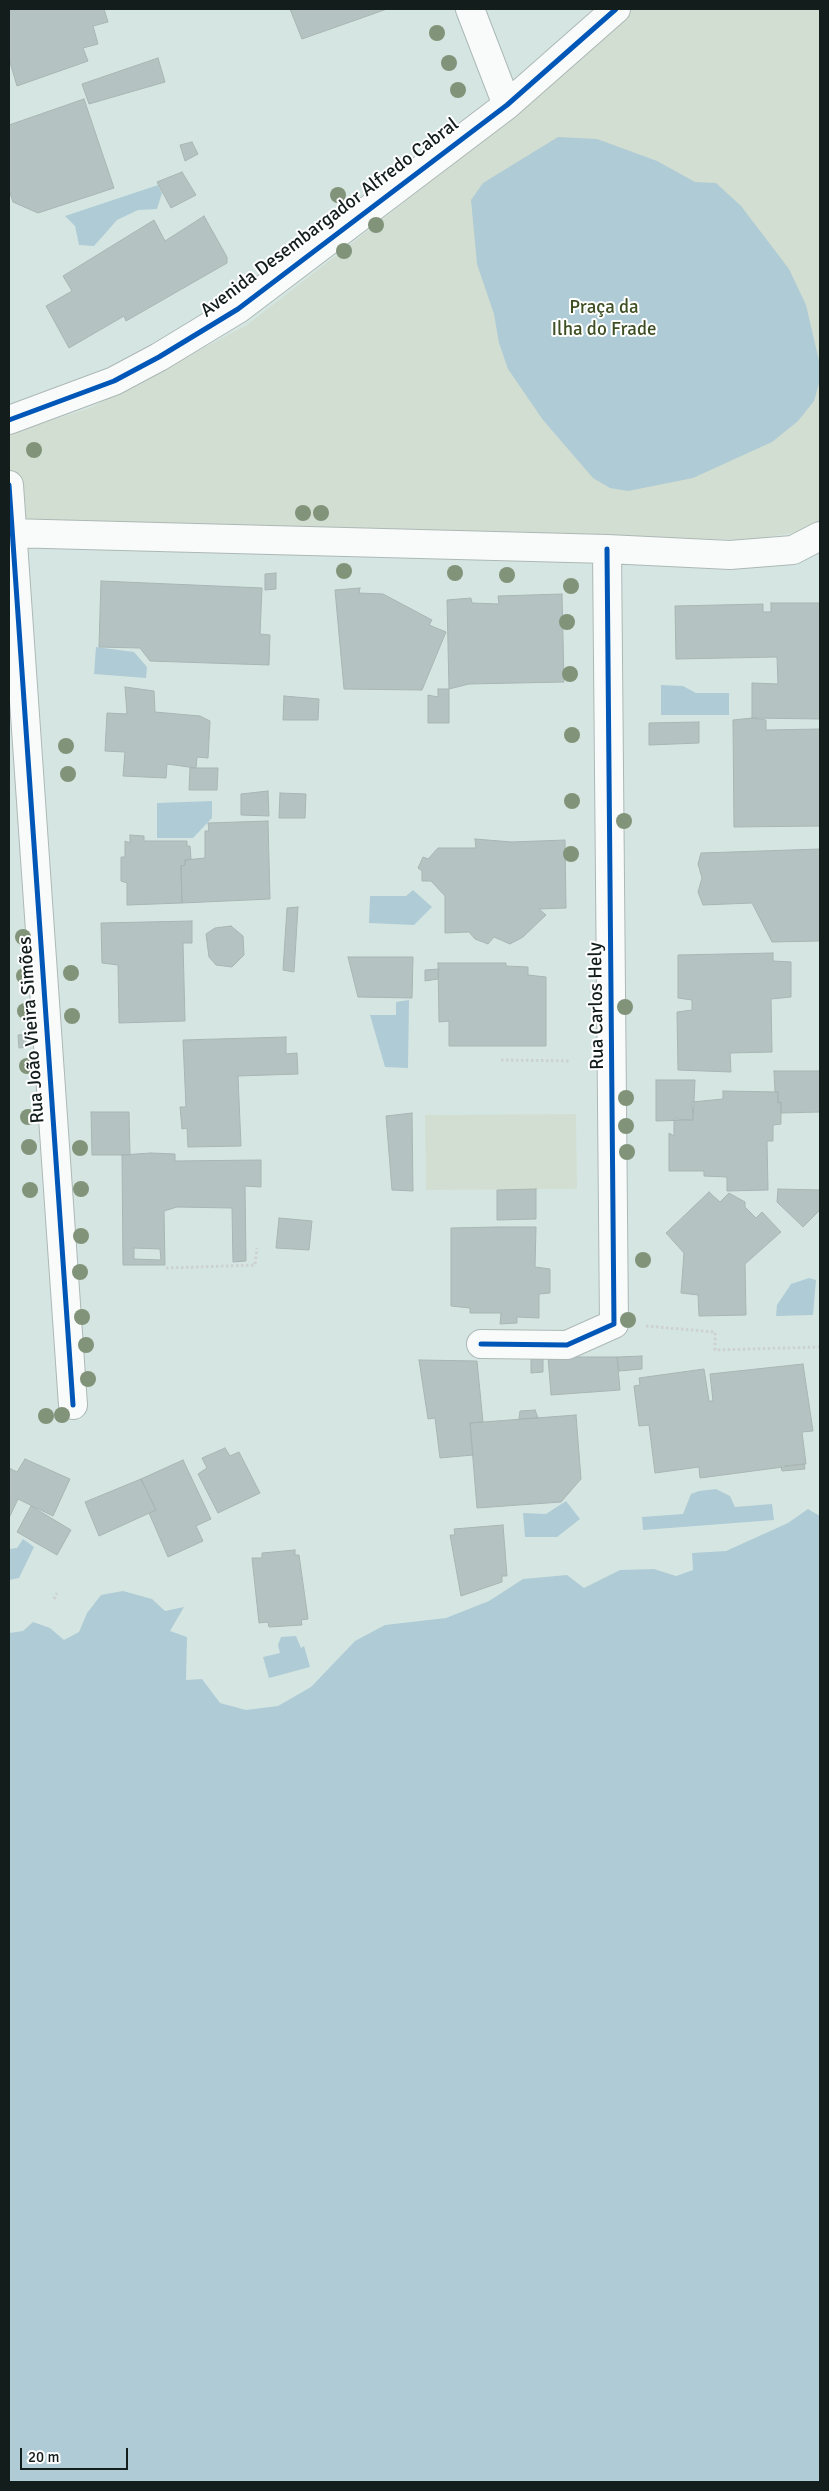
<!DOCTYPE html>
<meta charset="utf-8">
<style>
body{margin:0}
#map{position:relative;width:829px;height:2491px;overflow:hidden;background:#d5e6e2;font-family:Signika,sans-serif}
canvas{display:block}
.frame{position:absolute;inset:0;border:10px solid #131e1c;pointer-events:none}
.scale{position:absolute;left:20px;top:2448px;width:108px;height:22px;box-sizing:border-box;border:2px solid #131e1c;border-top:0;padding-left:6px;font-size:15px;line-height:18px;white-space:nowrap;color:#131e1c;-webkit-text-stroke:4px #fff;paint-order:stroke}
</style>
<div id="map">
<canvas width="829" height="2491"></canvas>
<div class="frame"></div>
<div class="scale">20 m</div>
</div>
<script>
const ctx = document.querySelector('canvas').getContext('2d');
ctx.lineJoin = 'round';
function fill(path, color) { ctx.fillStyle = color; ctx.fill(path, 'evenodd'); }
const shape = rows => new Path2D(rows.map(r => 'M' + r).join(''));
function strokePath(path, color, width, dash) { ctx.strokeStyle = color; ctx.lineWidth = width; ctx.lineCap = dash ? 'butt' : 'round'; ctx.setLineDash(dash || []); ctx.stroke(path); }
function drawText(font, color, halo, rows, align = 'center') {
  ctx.font = font + ' Signika,sans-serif'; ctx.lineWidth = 4; ctx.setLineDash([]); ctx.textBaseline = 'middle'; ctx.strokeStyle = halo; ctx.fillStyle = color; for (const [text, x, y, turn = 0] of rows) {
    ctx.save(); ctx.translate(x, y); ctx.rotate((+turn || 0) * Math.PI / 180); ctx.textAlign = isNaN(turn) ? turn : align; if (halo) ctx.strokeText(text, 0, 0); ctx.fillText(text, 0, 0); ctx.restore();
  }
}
fill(shape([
 [633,9,820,9,820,523,808,530,750,540,9,521,9,434,90,408,247,325,452,165],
 [576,1114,577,1189,426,1190,425,1115]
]), '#d2ded2');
fill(shape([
 [558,137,597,139,657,161,695,182,716,183,741,206,789,269,806,305,820,365,820,380,814,401,798,421,772,442,693,478,628,491,610,488,593,478,543,420,508,369,499,343,494,314,477,264,471,200,483,183],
 [158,185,162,193,157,209,138,210,117,220,94,246,79,245,75,226,65,216],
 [96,647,134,652,147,667,146,678,94,674],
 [661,685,683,686,696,693,729,693,729,715,661,715],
 [212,801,212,818,193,838,157,838,157,803],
 [413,890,432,907,414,925,369,923,370,896,406,896],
 [409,1000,408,1068,385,1067,370,1015,396,1015,396,1002],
 [809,1278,816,1280,813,1315,776,1316,777,1305,791,1284],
 [716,1489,730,1496,735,1507,772,1504,774,1520,643,1530,642,1517,683,1514,691,1494,699,1491],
 [566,1501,580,1519,557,1537,525,1537,523,1513,546,1514],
 [808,1509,820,1516,820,2482,9,2482,9,1633,23,1631,33,1622,50,1628,64,1640,79,1632,87,1613,101,1595,123,1591,152,1599,165,1611,184,1607,170,1631,187,1637,186,1680,202,1679,220,1703,246,1710,278,1706,311,1687,355,1641,385,1625,446,1618,489,1601,523,1579,567,1575,584,1588,620,1570,654,1569,676,1576,693,1570,692,1553,726,1551,788,1523],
 [23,1539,34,1547,19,1578,9,1580,9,1549,17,1548],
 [296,1636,301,1648,304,1646,310,1667,269,1678,263,1657,280,1653,278,1645,281,1637]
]), '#afcbd5');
const building = shape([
 [9,9,104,9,108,22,93,26,98,44,83,48,88,61,17,86,9,59,9,9],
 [290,9,387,9,302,39,290,9],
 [158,58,165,82,89,104,82,84,158,58],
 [84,99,114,188,38,213,13,202,9,190,9,125,84,99],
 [192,142,198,154,185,161,180,145,192,142],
 [182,172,196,195,171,208,157,182,182,172],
 [204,216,227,257,227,263,126,321,124,316,69,348,46,306,72,291,63,276,154,220,165,241,204,216],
 [276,573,276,589,265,590,265,574,276,573],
 [101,581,262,588,260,634,270,635,269,665,150,661,140,648,99,647,101,581],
 [360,588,359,593,383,594,432,620,429,625,446,632,422,690,344,689,335,590,360,588],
 [562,594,564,682,469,684,449,689,447,600,471,598,472,603,499,604,498,596,562,594],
 [771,603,820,603,820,719,752,718,752,683,778,684,777,657,676,659,675,606,763,604,763,612,771,612,771,603],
 [125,687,154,691,155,712,200,716,210,721,208,758,197,757,196,768,167,764,166,778,123,776,125,752,105,751,107,713,127,714,125,687],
 [438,689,449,689,449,723,428,723,428,695,438,697,438,689],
 [284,696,319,699,318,720,283,720,284,696],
 [752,718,766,720,766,730,820,729,820,826,734,827,733,720,752,718],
 [699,722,699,743,649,745,649,723,699,722],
 [190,768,218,768,217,790,189,790,190,768],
 [268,791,269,816,241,815,241,794,268,791],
 [280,793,306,794,305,818,279,818,280,793],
 [268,821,270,899,182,903,181,866,185,865,185,860,205,858,205,831,209,831,208,823,268,821],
 [130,835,144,836,144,841,187,841,187,846,190,846,191,859,185,860,185,865,181,866,182,903,127,905,127,883,121,881,121,857,125,857,125,841,130,843,130,835],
 [475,839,512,842,565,840,566,908,539,909,546,915,523,937,510,944,494,937,488,944,475,939,469,932,445,933,445,896,431,881,422,881,422,871,418,868,423,857,428,859,438,848,476,848,475,839],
 [820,849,820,941,772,942,752,903,703,905,698,892,702,878,698,864,701,853,820,849],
 [298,907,294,972,283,970,287,908,298,907],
 [192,921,192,943,183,943,185,1021,119,1023,118,965,102,963,101,923,192,921],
 [231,926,243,936,244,955,232,967,216,965,209,957,206,934,215,928,231,926],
 [773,953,773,961,791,962,791,997,771,999,772,1052,730,1053,731,1072,678,1070,677,1012,692,1010,692,1000,678,998,678,955,773,953],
 [348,957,413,957,412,998,358,997,348,957],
 [438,963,506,963,506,966,528,967,528,975,546,977,546,1046,449,1046,449,1021,439,1022,438,963],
 [439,969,438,979,425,981,425,970,439,969],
 [29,1034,29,1047,19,1048,18,1035,29,1034],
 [286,1037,286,1054,297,1053,298,1074,238,1076,241,1146,188,1147,187,1128,182,1129,180,1107,186,1107,183,1040,286,1037],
 [774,1071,820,1071,820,1112,781,1113,781,1102,778,1103,778,1092,775,1092,774,1071],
 [656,1080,695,1080,693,1120,656,1121,656,1080],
 [723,1091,778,1092,778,1103,781,1102,781,1124,773,1125,773,1141,767,1141,768,1190,727,1191,727,1177,704,1176,704,1171,669,1171,669,1133,674,1136,674,1119,693,1120,692,1102,723,1099,723,1091],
 [91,1112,129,1112,130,1155,92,1155,91,1112],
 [412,1113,413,1191,392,1190,386,1116,412,1113],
 [151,1153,175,1154,175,1161,261,1160,261,1187,245,1186,246,1261,233,1262,232,1208,177,1207,164,1211,165,1265,123,1265,122,1155,151,1153],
 [134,1248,160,1249,161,1260,134,1259,134,1248],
 [536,1189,536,1219,497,1220,497,1190,536,1189],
 [778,1189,820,1190,820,1210,803,1227,777,1202,778,1189],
 [709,1192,720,1202,729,1193,745,1202,745,1207,756,1218,762,1212,781,1232,745,1264,746,1315,699,1316,698,1295,681,1293,684,1253,666,1233,709,1192],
 [279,1218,312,1221,309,1250,276,1248,279,1218],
 [497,1227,536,1227,535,1267,550,1269,550,1293,539,1294,539,1318,517,1317,517,1323,500,1324,501,1313,470,1313,470,1308,451,1306,451,1228,497,1227],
 [642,1356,642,1369,619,1371,617,1357,642,1356],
 [548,1357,617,1357,620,1390,551,1395,548,1357],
 [543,1358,543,1372,531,1373,531,1359,543,1358],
 [419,1360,477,1361,483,1422,470,1423,473,1455,440,1458,435,1418,428,1419,419,1360],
 [803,1364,813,1431,802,1432,806,1464,700,1478,699,1467,655,1473,649,1425,639,1426,634,1386,640,1385,639,1378,704,1369,709,1401,713,1401,710,1374,803,1364],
 [535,1410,538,1418,519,1419,520,1411,535,1410],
 [576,1415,581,1479,561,1502,477,1508,470,1423,576,1415],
 [225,1448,230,1456,239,1452,260,1493,218,1513,198,1474,207,1468,202,1458,225,1448],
 [25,1459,70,1479,53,1516,18,1499,9,1518,9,1468,17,1472,25,1459],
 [183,1460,211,1519,196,1526,203,1541,168,1557,149,1513,156,1510,141,1479,183,1460],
 [804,1464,805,1469,782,1471,781,1466,804,1464],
 [141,1479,156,1510,99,1536,85,1502,141,1479],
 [31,1506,71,1530,57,1555,17,1532,31,1506],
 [503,1525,507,1576,502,1576,502,1582,461,1596,450,1535,455,1535,454,1529,503,1525],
 [295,1550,295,1555,299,1555,308,1619,301,1620,302,1625,269,1627,268,1622,259,1623,252,1558,262,1558,262,1553,295,1550]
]);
fill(building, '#b4c3c2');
strokePath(building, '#a8b5b3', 1);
const minor = shape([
 [470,9,507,105],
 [9,420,114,381,159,357,238,309,507,105,616,9],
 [9,485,73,1405],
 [9,533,607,549,730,555,793,550,820,536],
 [481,1344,567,1345,614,1324,607,549]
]);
strokePath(minor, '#acb8b5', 30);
strokePath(shape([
 [501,1060,570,1061],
 [166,1268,255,1265,257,1248],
 [646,1326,715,1332,715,1350,820,1347],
 [54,1599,57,1593]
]), '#cdd2d1', 3, [2.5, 2.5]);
strokePath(minor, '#f9fbfb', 28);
strokePath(shape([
 [9,420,114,381,159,357,238,309,507,105,616,9],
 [9,485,73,1405],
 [481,1344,567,1345,614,1324,607,549]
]), '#0057b8', 5);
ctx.fillStyle = '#819379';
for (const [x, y] of [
 [437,33],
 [449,63],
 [458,90],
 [338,195],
 [376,225],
 [344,251],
 [34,450],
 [303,513],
 [321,513],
 [344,571],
 [455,573],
 [507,575],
 [571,586],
 [567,622],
 [570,674],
 [572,735],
 [66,746],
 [68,774],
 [572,801],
 [624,821],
 [571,854],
 [23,937],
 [71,973],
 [24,976],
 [625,1007],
 [25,1011],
 [72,1016],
 [27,1066],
 [626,1098],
 [28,1117],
 [626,1126],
 [29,1147],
 [80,1148],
 [627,1152],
 [81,1189],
 [30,1190],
 [81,1236],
 [643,1260],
 [80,1272],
 [82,1317],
 [628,1320],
 [86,1345],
 [88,1379],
 [62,1415],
 [46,1416]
]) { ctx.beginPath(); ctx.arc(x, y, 8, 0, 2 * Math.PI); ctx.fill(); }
drawText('19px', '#131e1c', '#fff', [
 ["Avenida Desembargador Alfredo Cabral",330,218,-37],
 ["Rua Carlos Hely",597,1006,-91],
 ["Rua João Vieira Simões",32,1030,-94]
]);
drawText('19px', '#3d4f23', '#fff', [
 ["Praça da",604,308],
 ["Ilha do Frade",604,330]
]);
</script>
